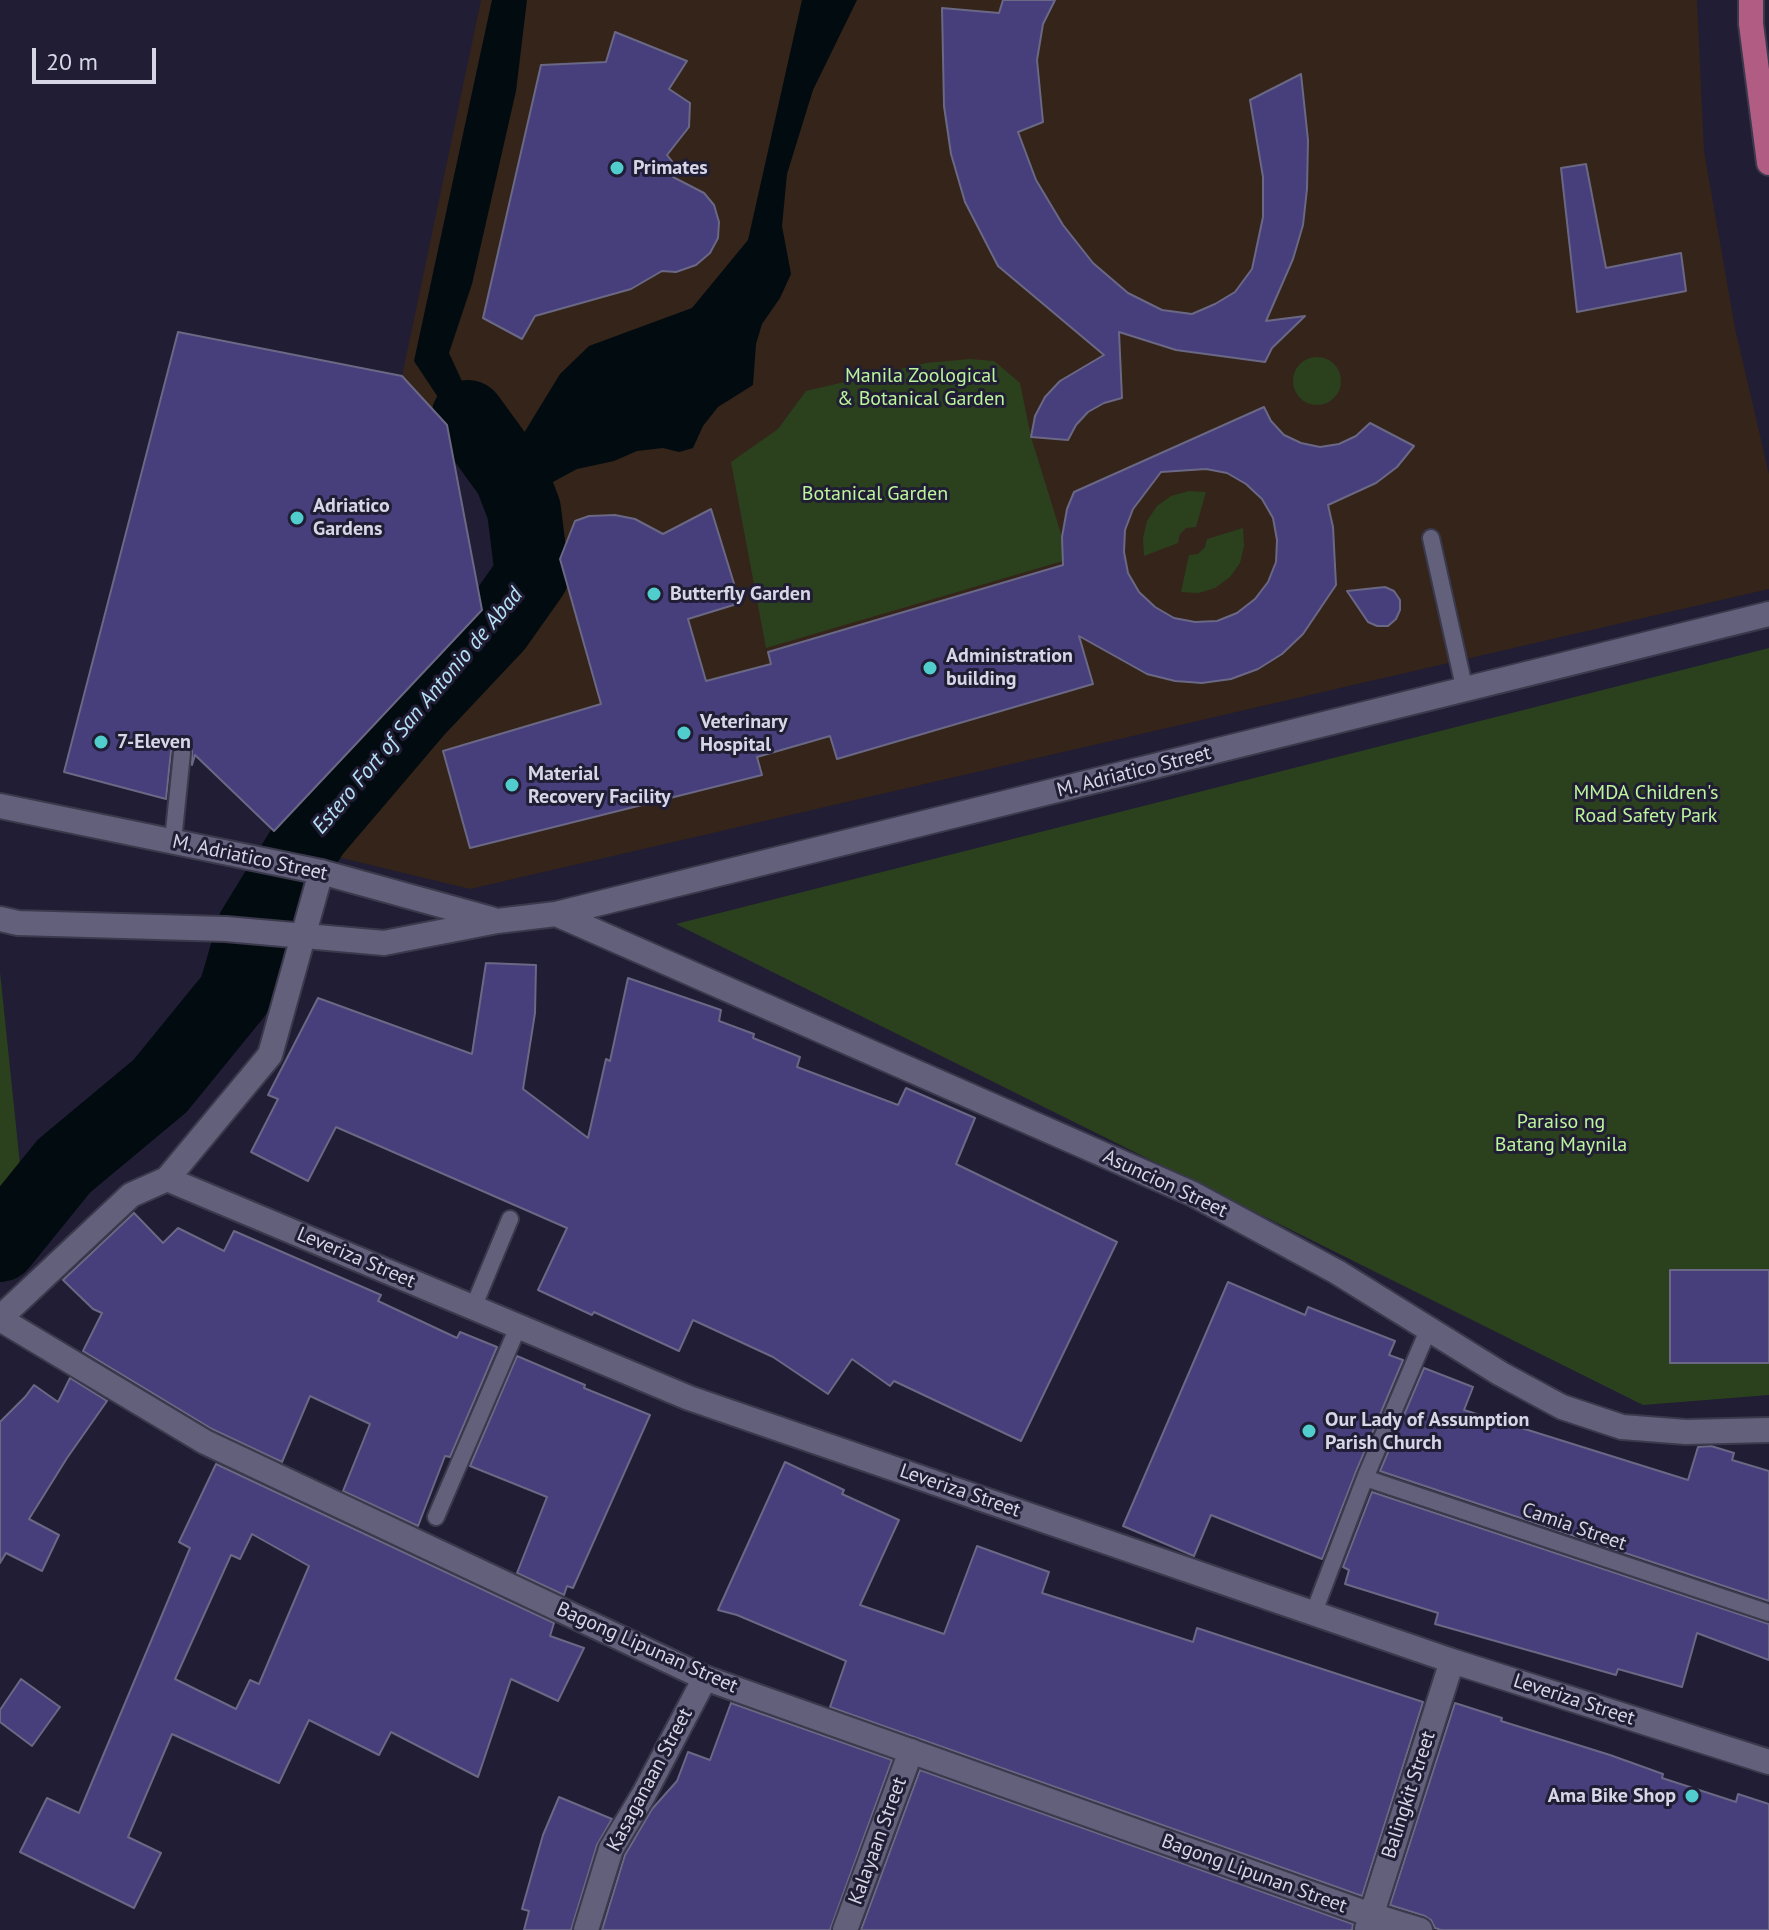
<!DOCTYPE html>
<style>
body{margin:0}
#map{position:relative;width:1769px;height:1930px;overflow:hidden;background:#201d34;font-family:"PT Sans",sans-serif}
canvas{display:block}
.scale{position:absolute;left:32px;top:48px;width:124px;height:36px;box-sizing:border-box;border:4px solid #d7d6e6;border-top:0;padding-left:10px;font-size:24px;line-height:28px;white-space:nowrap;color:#d7d6e6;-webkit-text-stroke:6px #201d34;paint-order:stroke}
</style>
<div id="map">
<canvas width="1769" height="1930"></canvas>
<div class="scale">20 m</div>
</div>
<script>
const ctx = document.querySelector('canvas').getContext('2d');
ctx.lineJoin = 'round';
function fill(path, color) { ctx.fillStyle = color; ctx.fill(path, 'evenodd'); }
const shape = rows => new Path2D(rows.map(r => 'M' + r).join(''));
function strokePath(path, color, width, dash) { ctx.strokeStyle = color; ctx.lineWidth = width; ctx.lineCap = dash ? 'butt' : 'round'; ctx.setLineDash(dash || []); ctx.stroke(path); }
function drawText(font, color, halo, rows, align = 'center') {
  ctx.font = font + ' "PT Sans",sans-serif'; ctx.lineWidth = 6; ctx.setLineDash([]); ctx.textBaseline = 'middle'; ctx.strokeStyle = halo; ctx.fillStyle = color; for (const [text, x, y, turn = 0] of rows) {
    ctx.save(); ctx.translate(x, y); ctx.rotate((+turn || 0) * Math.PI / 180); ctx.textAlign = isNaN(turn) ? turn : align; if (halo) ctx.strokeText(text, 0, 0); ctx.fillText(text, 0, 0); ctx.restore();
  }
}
fill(shape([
 [481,0,1697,0,1704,151,1735,328,1769,474,1769,589,470,889,321,853,476,689,547,577,540,489,517,447,481,462,402,376]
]), '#34241a');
fill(shape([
 '1293 381a24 24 0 1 1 48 0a24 24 0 1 1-48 0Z',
 [970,359,994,361,1020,383,1031,437,1062,537,1063,561,766,648,731,462,778,429,806,391,926,363],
 [1189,491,1206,492,1196,527,1186,528,1180,534,1178,543,1144,556,1143,538,1147,521,1157,506,1171,496],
 [1243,528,1244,546,1240,563,1230,577,1215,588,1199,593,1181,592,1189,555,1198,554,1205,547,1207,539],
 [1769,648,1769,1395,1643,1405,676,924],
 [0,972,21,1174,0,1200]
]), '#2b411d');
fill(shape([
 [492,0,527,0,516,91,472,284,449,353,467,392,516,446,560,374,589,346,692,308,748,240,802,0,857,0,813,90,787,174,782,226,791,274,780,298,762,324,756,344,753,385,718,407,703,426,693,448,679,452,663,448,637,451,614,461,577,469,540,489,503,513,481,462,414,361]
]), '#020b0f');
strokePath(shape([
 [0,1245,64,1166,160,1086,235,994,254,928,313,832,416,711,496,626,532,575,524,510,511,476,468,417]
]), '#020b0f', 74);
const building = shape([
 [1003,0,1055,0,1043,24,1037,60,1043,122,1018,132,1036,180,1063,225,1093,263,1128,293,1162,310,1192,314,1215,304,1235,292,1252,269,1263,217,1263,177,1250,100,1301,74,1308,140,1307,189,1303,225,1293,259,1266,321,1305,316,1272,348,1265,362,1176,350,1119,332,1122,398,1104,403,1088,412,1076,425,1068,440,1031,437,1035,416,1045,397,1060,381,1104,355,998,266,965,202,951,154,944,106,942,8,999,13,1003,0],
 [615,32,687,61,669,89,690,103,689,127,667,155,675,165,673,177,704,193,714,205,719,222,718,238,710,253,696,265,676,272,662,271,631,289,535,316,522,339,483,318,541,65,606,62,615,32],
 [1586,164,1606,268,1681,253,1686,291,1577,312,1561,168,1586,164],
 [178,332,402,376,447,425,482,610,274,831,195,755,192,765,192,749,184,742,177,743,171,751,166,799,64,772,178,332],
 [1264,407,1271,421,1284,435,1301,443,1320,447,1339,444,1356,436,1370,423,1414,446,1397,467,1376,483,1328,505,1333,527,1336,585,1303,634,1282,654,1258,669,1231,679,1202,683,1175,681,1147,674,1079,636,1093,684,837,759,830,736,757,757,762,775,470,848,443,751,601,704,560,559,575,521,589,516,615,515,635,519,663,534,711,509,740,603,688,619,706,681,771,664,768,652,1063,565,1062,537,1067,509,1074,492,1264,407],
 [1206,469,1227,473,1246,484,1262,499,1273,518,1277,540,1276,562,1268,582,1255,599,1237,613,1217,621,1195,622,1174,618,1155,607,1139,592,1128,573,1124,552,1125,530,1133,509,1161,472,1206,469],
 [1385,587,1394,591,1400,600,1400,610,1396,619,1388,626,1377,626,1368,622,1347,591,1385,587],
 [486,963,536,965,535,1013,523,1089,588,1138,606,1059,610,1061,628,978,721,1010,719,1021,754,1034,753,1038,800,1057,797,1067,898,1105,906,1088,975,1118,956,1164,1117,1242,1021,1441,894,1381,890,1386,852,1359,828,1394,773,1357,693,1320,679,1351,594,1312,592,1315,538,1290,567,1228,336,1127,308,1181,251,1152,278,1099,268,1095,318,998,472,1054,486,963],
 [134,1213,163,1243,178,1228,224,1251,234,1231,381,1295,378,1301,457,1338,460,1332,497,1347,450,1457,445,1456,418,1526,343,1491,370,1424,310,1396,282,1462,212,1429,83,1351,102,1313,93,1309,63,1280,134,1213],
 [1670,1270,1769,1270,1769,1363,1670,1363,1670,1270],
 [1228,1282,1305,1315,1308,1307,1395,1341,1389,1355,1403,1360,1355,1474,1322,1559,1211,1515,1194,1556,1123,1526,1228,1282],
 [517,1356,585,1385,584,1388,650,1415,573,1588,567,1586,564,1595,517,1573,547,1497,470,1466,517,1356],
 [1424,1368,1473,1387,1464,1410,1688,1480,1698,1447,1711,1446,1734,1453,1732,1460,1769,1471,1769,1601,1380,1471,1424,1368],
 [70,1378,107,1401,67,1458,29,1519,59,1535,42,1571,6,1553,0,1563,0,1422,25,1397,34,1385,58,1402,70,1378],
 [785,1462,844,1490,842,1494,899,1520,860,1605,944,1634,977,1546,1049,1572,1042,1593,1193,1642,1197,1628,1423,1702,1362,1896,830,1707,846,1661,737,1615,718,1610,785,1462],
 [216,1464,554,1623,550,1636,584,1648,558,1701,511,1679,478,1777,391,1732,379,1755,309,1720,279,1783,172,1734,128,1837,161,1853,134,1908,20,1852,47,1798,79,1813,190,1548,179,1542,216,1464],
 [252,1534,309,1566,259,1684,250,1680,236,1709,175,1679,231,1555,240,1559,252,1534],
 [1372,1492,1769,1624,1769,1660,1697,1633,1682,1687,1618,1669,1616,1675,1435,1624,1438,1613,1345,1584,1349,1570,1343,1567,1372,1492],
 [21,1679,60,1707,32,1746,0,1722,0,1710,21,1679],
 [731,1703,892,1760,830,1930,602,1930,625,1855,652,1809,677,1781,688,1752,710,1760,731,1703],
 [1455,1703,1502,1718,1501,1721,1610,1755,1663,1774,1662,1778,1736,1802,1738,1794,1769,1804,1769,1930,1441,1930,1435,1928,1431,1920,1425,1916,1390,1905,1455,1703],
 [920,1770,1353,1924,1352,1930,861,1930,920,1770],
 [559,1797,612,1819,597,1845,571,1930,524,1930,529,1911,522,1909,543,1835,559,1797]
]);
fill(building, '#473e7c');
strokePath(building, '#6a6884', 2);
const service = shape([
 [1431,538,1465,691],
 [173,841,182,753],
 [473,1308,510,1219],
 [1365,1478,1769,1613],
 [436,1517,518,1327],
 [1314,1612,1365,1478,1429,1328]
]);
const pedestrian = shape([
 [0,1319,205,1442,705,1678,644,1794,611,1849,586,1930],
 [845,1930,911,1751]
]);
const minor = shape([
 [167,1179,689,1398,1452,1661,1769,1762],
 [0,1318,131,1195,167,1179,270,1055,321,872],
 [705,1678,1371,1915,1420,1930],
 [1367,1929,1452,1661]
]);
const tertiary = shape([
 [0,806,321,872,491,919],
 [556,914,1193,1194,1337,1272,1501,1374,1562,1407,1622,1427,1686,1432,1769,1430],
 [0,919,18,923,226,929,384,943,497,921,556,914,1769,614]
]);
const primary = shape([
 [1751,0,1751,24,1769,163]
]);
strokePath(service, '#3b394c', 20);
strokePath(pedestrian, '#3b394c', 28);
strokePath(minor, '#3b394c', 28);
strokePath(tertiary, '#3b394c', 28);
strokePath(primary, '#3b394c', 28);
strokePath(service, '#62607b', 16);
strokePath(pedestrian, '#62607b', 24);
strokePath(minor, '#62607b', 24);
strokePath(tertiary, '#62607b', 24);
strokePath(primary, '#b15c82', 24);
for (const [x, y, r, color] of [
 [617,168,8,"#52cdcd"],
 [297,518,8,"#52cdcd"],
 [654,594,8,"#52cdcd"],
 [930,668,8,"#52cdcd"],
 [684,733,8,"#52cdcd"],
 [101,742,8,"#52cdcd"],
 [512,785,8,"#52cdcd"],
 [1309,1431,8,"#52cdcd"],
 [1692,1796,8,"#52cdcd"]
]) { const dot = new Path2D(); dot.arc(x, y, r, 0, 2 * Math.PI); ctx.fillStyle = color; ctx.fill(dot); strokePath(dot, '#201d34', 3); }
drawText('bold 20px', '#d7d6e6', '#201d34', [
 ["Primates",633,168],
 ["Adriatico",313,506],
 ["Gardens",313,529],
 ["Butterfly Garden",670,594],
 ["Administration",946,656],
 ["building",946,679],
 ["Veterinary",700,722],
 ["Hospital",700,745],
 ["7-Eleven",117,742],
 ["Material",528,774],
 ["Recovery Facility",528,797],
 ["Our Lady of Assumption",1325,1420],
 ["Parish Church",1325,1443],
 ["Ama Bike Shop",1676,1796,"right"]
], 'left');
drawText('20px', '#bcf59b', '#201d34', [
 ["Manila Zoological",921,376],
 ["& Botanical Garden",921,399],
 ["Botanical Garden",875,494],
 ["MMDA Children's",1646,793],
 ["Road Safety Park",1646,816],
 ["Paraiso ng",1561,1122],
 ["Batang Maynila",1561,1145]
]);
drawText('20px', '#d7d6e6', '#201d34', [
 ["M. Adriatico Street",1134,772,-14],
 ["M. Adriatico Street",250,858,12],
 ["Asuncion Street",1165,1184,25],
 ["Leveriza Street",356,1258,23],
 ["Leveriza Street",960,1491,19],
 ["Camia Street",1574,1527,19],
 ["Bagong Lipunan Street",647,1648,24],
 ["Leveriza Street",1574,1700,18],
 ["Kasaganaan Street",650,1780,-62],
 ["Balingkit Street",1409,1795,-72],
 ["Kalayaan Street",878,1841,-70],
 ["Bagong Lipunan Street",1254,1874,20]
]);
drawText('italic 22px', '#b6e2f5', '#201d34', [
 ["Estero Fort of San Antonio de Abad",418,711,-50]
]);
</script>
